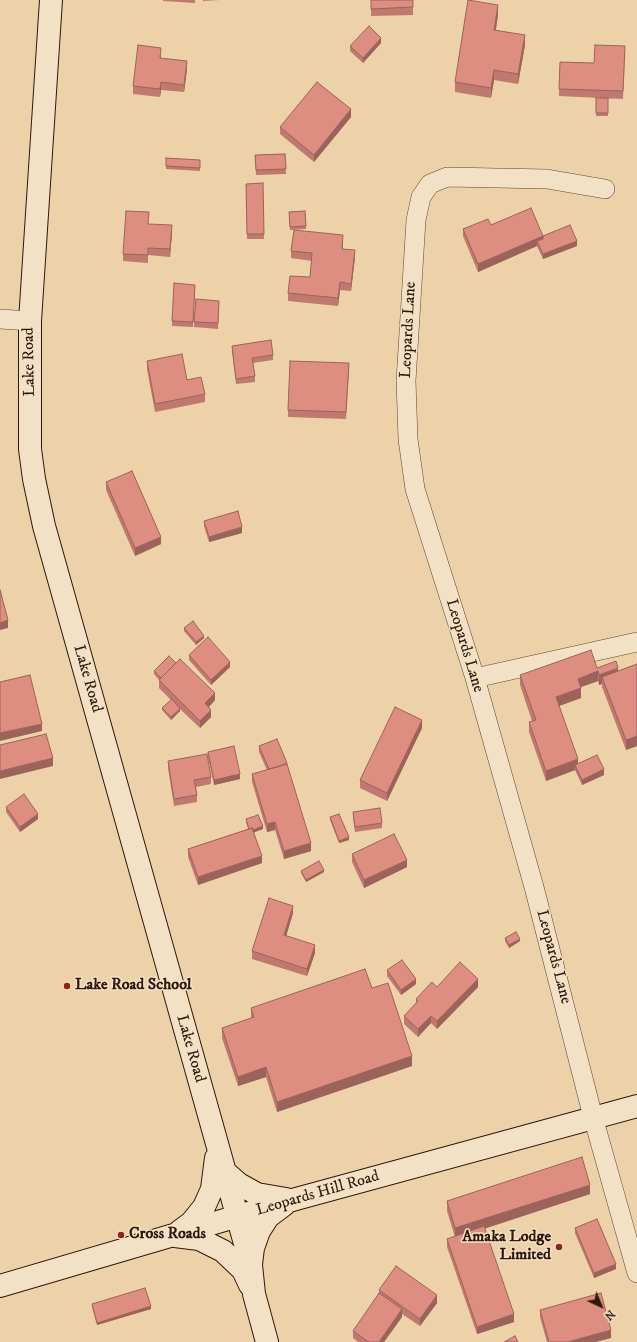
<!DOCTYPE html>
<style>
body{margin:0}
#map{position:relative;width:637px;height:1342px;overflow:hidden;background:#edd1a8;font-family:"IM FELL DW Pica",serif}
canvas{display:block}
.north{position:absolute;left:581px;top:1286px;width:40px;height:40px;-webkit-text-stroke:3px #f3e1c6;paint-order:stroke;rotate:136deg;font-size:11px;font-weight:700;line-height:16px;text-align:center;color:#2f170a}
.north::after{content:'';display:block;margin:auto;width:14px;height:18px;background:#2f170a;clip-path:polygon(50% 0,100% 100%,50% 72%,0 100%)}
</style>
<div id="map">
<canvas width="637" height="1342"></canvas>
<div class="north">N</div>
</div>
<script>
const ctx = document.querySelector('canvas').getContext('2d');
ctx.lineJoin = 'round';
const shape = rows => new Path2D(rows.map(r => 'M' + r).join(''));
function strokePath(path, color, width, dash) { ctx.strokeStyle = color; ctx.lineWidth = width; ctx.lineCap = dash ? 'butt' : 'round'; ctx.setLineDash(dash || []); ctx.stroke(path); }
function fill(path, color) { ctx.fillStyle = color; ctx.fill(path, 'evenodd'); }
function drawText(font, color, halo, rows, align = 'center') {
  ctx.font = font + ' "IM FELL DW Pica",serif'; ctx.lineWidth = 3; ctx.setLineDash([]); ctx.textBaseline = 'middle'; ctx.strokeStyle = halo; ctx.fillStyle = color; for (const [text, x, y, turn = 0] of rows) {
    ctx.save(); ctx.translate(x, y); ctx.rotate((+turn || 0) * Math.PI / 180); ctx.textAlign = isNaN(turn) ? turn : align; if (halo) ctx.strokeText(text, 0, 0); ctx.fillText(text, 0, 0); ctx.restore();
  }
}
const street = shape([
 [605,189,547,179,447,177,430,184,421,197,416,220,406,381,408,439,415,489,475,678,534,887,593,1117,637,1273],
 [0,319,30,321],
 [475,678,637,642]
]);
const secondary = shape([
 [51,0,30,321,30,449,34,479,44,526,251,1265,254,1294,267,1342],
 [224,1171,239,1184,257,1194,286,1199],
 [180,1231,191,1223,204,1207,212,1189,216,1158],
 [175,1236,199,1239,223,1251,243,1270,250,1285],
 [251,1264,253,1248,259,1231,268,1217,284,1205],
 [0,1286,296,1199,637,1106]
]);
strokePath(street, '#5e4632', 20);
strokePath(secondary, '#2f170a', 24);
strokePath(street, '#f3e1c6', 19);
strokePath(secondary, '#f3e1c6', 22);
fill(shape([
 [163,0,195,0,195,3,163,1],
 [203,0,220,0,203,1],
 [371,0,413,0,413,15,371,16],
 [498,15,496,30,525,45,518,84,494,80,491,98,455,92,455,82],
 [381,43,363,63,350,51,350,46],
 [625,53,623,99,559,96,559,89],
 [161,55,161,58,187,69,184,92,161,90,160,97,133,94,133,86],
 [596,98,608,98,608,116,596,116],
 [351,117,314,162,280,134,280,127],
 [285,154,286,174,256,175,255,155],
 [200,160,200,171,166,169,166,166],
 [263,183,264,239,247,239,246,184],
 [305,211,306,229,290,230,289,212],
 [149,220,148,224,172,232,170,257,148,255,148,263,123,261,123,254],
 [491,225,543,236,577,246,543,259,537,246,478,272,463,236,463,229],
 [343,243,343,249,355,257,351,291,340,290,338,306,288,301,288,293,310,277,312,261,291,258,291,251],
 [195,290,193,327,172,326,172,321],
 [219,306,218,329,194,327,194,322],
 [232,346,273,355,273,360,253,363,255,376,255,382,236,384,232,351],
 [147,361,187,380,205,394,205,402,155,412,147,369],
 [349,370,346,419,288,417,288,410],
 [106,482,161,544,135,556,106,490],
 [204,521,242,533,209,542,204,526],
 [184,628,204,638,196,645,184,631],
 [189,655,230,667,211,685,189,660],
 [637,664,637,746,626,750,602,687,602,684,599,685,598,681,581,687,581,698,559,706,578,764,604,775,582,785,575,770,546,781,529,732,529,722,532,721,520,685,520,675,597,668,618,671],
 [154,671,215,700,209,707,211,717,200,728,180,709,180,711,171,720,162,710,162,708,171,700,159,688,159,680,154,674],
 [422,728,387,801,360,788,360,780],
 [259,746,287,764,311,851,284,859,275,830,267,832,252,782,252,774,267,770,259,752],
 [208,752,240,779,214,785,208,757],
 [168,761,211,777,211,784,196,787,197,795,197,802,174,806,168,768],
 [6,807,38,819,20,832,6,812],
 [353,812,382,823,382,828,355,832,353,817],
 [330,817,349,840,339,843,330,820],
 [246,819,263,829,254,832,262,863,198,885,188,857,188,849,248,829,246,822],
 [352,854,407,867,364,888,352,862],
 [301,871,324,872,306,882,301,873],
 [293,913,286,936,315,953,307,976,252,959,252,951],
 [505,938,520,941,509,948,505,941],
 [387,970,416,984,401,995,387,976],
 [437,987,478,987,437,1029,431,1023,418,1037,404,1024,404,1016,416,1004,416,999],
 [372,988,412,1066,277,1112,266,1077,238,1086,222,1038,222,1028,251,1018,251,1008],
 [590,1194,484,1229,514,1322,477,1334,447,1247,447,1239,455,1237,447,1211,447,1201],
 [575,1228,616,1269,594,1278,575,1233],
 [379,1290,437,1303,420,1326,402,1314,402,1317,384,1342,358,1342,353,1338,353,1331,379,1294],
 [92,1304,151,1309,97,1325,92,1307],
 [540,1310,611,1338,595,1342,547,1342,540,1317]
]), '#bf796f');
fill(shape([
 [498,5,498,15,494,40,494,30],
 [525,35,525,45,518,84,518,74],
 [381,38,381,43,363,63,363,58],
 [187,61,187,69,184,92,184,85],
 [494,70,494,80,491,98,491,88],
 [161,82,161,90,160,97,160,89],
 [351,109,351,117,314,162,314,155],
 [172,225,172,232,170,257,170,249],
 [543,236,543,244,537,241,537,246,478,272,478,264],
 [577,241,577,246,543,259,543,254],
 [355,250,355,257,351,291,351,284],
 [340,282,340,290,338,306,338,298],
 [242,527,242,533,209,542,209,537],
 [161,537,161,544,135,556,135,548],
 [8,620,8,628,0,630,0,623],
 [204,636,204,638,196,645,196,642],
 [230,662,230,667,211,685,211,680],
 [618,668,618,678,602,677,602,684,599,685,599,675],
 [598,671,598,681,578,688,578,679],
 [581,688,581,698,556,707,556,697],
 [215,693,215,700,205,711,205,703],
 [180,709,180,711,171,720,171,717],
 [211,710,211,717,200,728,200,721],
 [422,720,422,728,387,801,387,793],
 [42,724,42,731,0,741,0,733],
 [637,736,637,746,626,750,626,740],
 [53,758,53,766,0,779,0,771],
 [578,759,578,769,575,765,575,770,546,781,546,771],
 [604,769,604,775,582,785,582,780],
 [240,774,240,779,214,785,214,780],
 [38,814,38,819,20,832,20,827],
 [275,822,275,830,267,832,267,824],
 [263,826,263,829,250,834,250,831],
 [349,837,349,840,339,843,339,841],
 [311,843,311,851,284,859,284,851],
 [262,856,262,863,198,885,198,877],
 [407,860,407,867,364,888,364,880],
 [324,870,324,872,306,882,306,880],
 [293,906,293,913,284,943,284,935],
 [520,939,520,941,509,948,509,945],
 [315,945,315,953,307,976,307,969],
 [416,979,416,984,401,995,401,990],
 [478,979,478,987,437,1029,437,1021],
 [431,1016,431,1023,418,1037,418,1029],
 [412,1056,412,1066,277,1112,277,1102],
 [266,1067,266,1077,238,1086,238,1077],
 [590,1185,590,1194,455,1238,455,1228],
 [616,1264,616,1269,594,1278,594,1273],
 [437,1295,437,1303,420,1326,420,1319],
 [151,1306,151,1309,97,1325,97,1323],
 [402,1309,402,1317,384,1342,379,1342],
 [514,1314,514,1322,477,1334,477,1327],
 [611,1330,611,1338,595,1342,568,1342]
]), '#9b635a');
const building = shape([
 [371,0,413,0,413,7,371,9,371,0],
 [468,0,498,5,494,30,525,35,518,74,494,70,491,88,455,82,468,0],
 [369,26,381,38,363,58,350,46,369,26],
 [138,45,161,48,160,58,187,61,184,85,161,82,160,89,133,86,138,45],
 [595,45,625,46,623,91,559,89,560,62,594,63,595,45],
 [317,82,351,109,314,155,280,127,317,82],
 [596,98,608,98,608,113,596,113,596,98],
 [285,154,286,169,256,170,255,155,285,154],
 [166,158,200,160,200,168,166,166,166,158],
 [263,183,264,234,247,234,246,184,263,183],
 [531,208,543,236,478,264,463,229,488,219,491,225,531,208],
 [126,211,149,212,148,224,172,225,170,249,148,248,148,255,123,254,126,211],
 [305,211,306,226,290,227,289,212,305,211],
 [570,225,577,241,543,254,537,241,543,239,543,236,570,225],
 [294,230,343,235,342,249,355,250,351,284,340,282,338,298,288,293,290,276,310,277,312,253,291,251,294,230],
 [174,283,195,285,193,322,172,321,174,283],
 [196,299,219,301,218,323,194,322,196,299],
 [271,340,273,355,252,358,255,376,236,379,232,346,271,340],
 [182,354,187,380,201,377,205,394,155,404,147,361,182,354],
 [290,361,349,363,346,412,288,410,290,361],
 [132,471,161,537,135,548,106,482,132,471],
 [238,511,242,527,209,537,204,521,238,511],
 [0,590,8,620,0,623,0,590],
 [193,621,204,636,196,642,184,628,193,621],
 [208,637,230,662,211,680,189,655,208,637],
 [591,650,597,668,616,661,618,668,599,675,598,671,578,679,581,688,556,697,578,759,546,771,529,722,536,720,520,675,591,650],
 [169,656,176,663,161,678,154,671,169,656],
 [180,659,215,693,205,703,211,710,200,721,159,680,180,659],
 [637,664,637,736,626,740,602,677,637,664],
 [30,675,42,724,0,733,0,682,30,675],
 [172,699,180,709,171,717,162,708,172,699],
 [395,707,422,720,387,793,360,780,395,707],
 [46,734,53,758,0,771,0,745,46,734],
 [277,739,287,763,277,767,269,769,259,746,277,739],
 [234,746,240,774,214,780,208,752,234,746],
 [207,754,211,777,194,780,197,795,174,799,168,761,207,754],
 [597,755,604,769,582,780,575,765,597,755],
 [287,764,311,843,284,851,275,822,267,824,252,774,287,764],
 [24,794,38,814,20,827,6,807,24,794],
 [380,808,382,823,355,827,353,812,380,808],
 [339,814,349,837,339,841,330,817,339,814],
 [258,815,263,826,253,830,252,828,249,829,246,819,258,815],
 [252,828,262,856,198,877,188,849,252,828],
 [394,834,407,860,364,880,352,854,394,834],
 [319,861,324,870,306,880,301,871,319,861],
 [269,898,293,906,284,935,315,945,307,969,252,951,269,898],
 [516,932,520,939,509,945,505,938,516,932],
 [402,960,416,979,401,990,387,970,402,960],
 [460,962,478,979,437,1021,431,1016,418,1029,404,1016,418,1001,416,999,432,982,437,987,460,962],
 [365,969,372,988,388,983,412,1056,277,1102,266,1067,238,1077,222,1028,254,1017,251,1008,365,969],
 [582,1157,590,1185,455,1228,447,1201,582,1157],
 [597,1219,616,1264,594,1273,575,1228,597,1219],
 [484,1226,514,1314,477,1327,447,1239,484,1226],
 [396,1266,437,1295,420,1319,379,1290,396,1266],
 [145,1288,151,1306,97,1323,92,1304,145,1288],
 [379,1293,402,1309,379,1342,369,1342,353,1331,379,1293],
 [601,1293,611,1330,568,1342,549,1342,540,1310,601,1293],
 [515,1336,518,1342,504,1342,515,1336]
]);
fill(building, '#de8d81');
strokePath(building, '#9b635a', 1);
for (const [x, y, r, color] of [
 [67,986,4,"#8f2418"],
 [121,1235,4,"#8f2418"],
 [559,1247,4,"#8f2418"]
]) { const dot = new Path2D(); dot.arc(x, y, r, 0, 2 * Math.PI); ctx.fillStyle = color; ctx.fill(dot); strokePath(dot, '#f3e1c6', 1.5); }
drawText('16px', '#2f170a', '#f3e1c6', [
 ["Leopards Lane",409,330,-87],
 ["Lake Road",30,362,-91],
 ["Leopards Lane",464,646,73],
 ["Lake Road",87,679,74],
 ["Leopards Lane",553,957,75],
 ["Lake Road",190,1049,74],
 ["Leopards Hill Road",318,1194,-16]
]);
drawText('bold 16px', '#2f170a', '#f3e1c6', [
 ["Lake Road School",75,986],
 ["Cross Roads",129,1235],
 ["Amaka Lodge",551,1238,"right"],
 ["Limited",551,1256,"right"]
], 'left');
</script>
